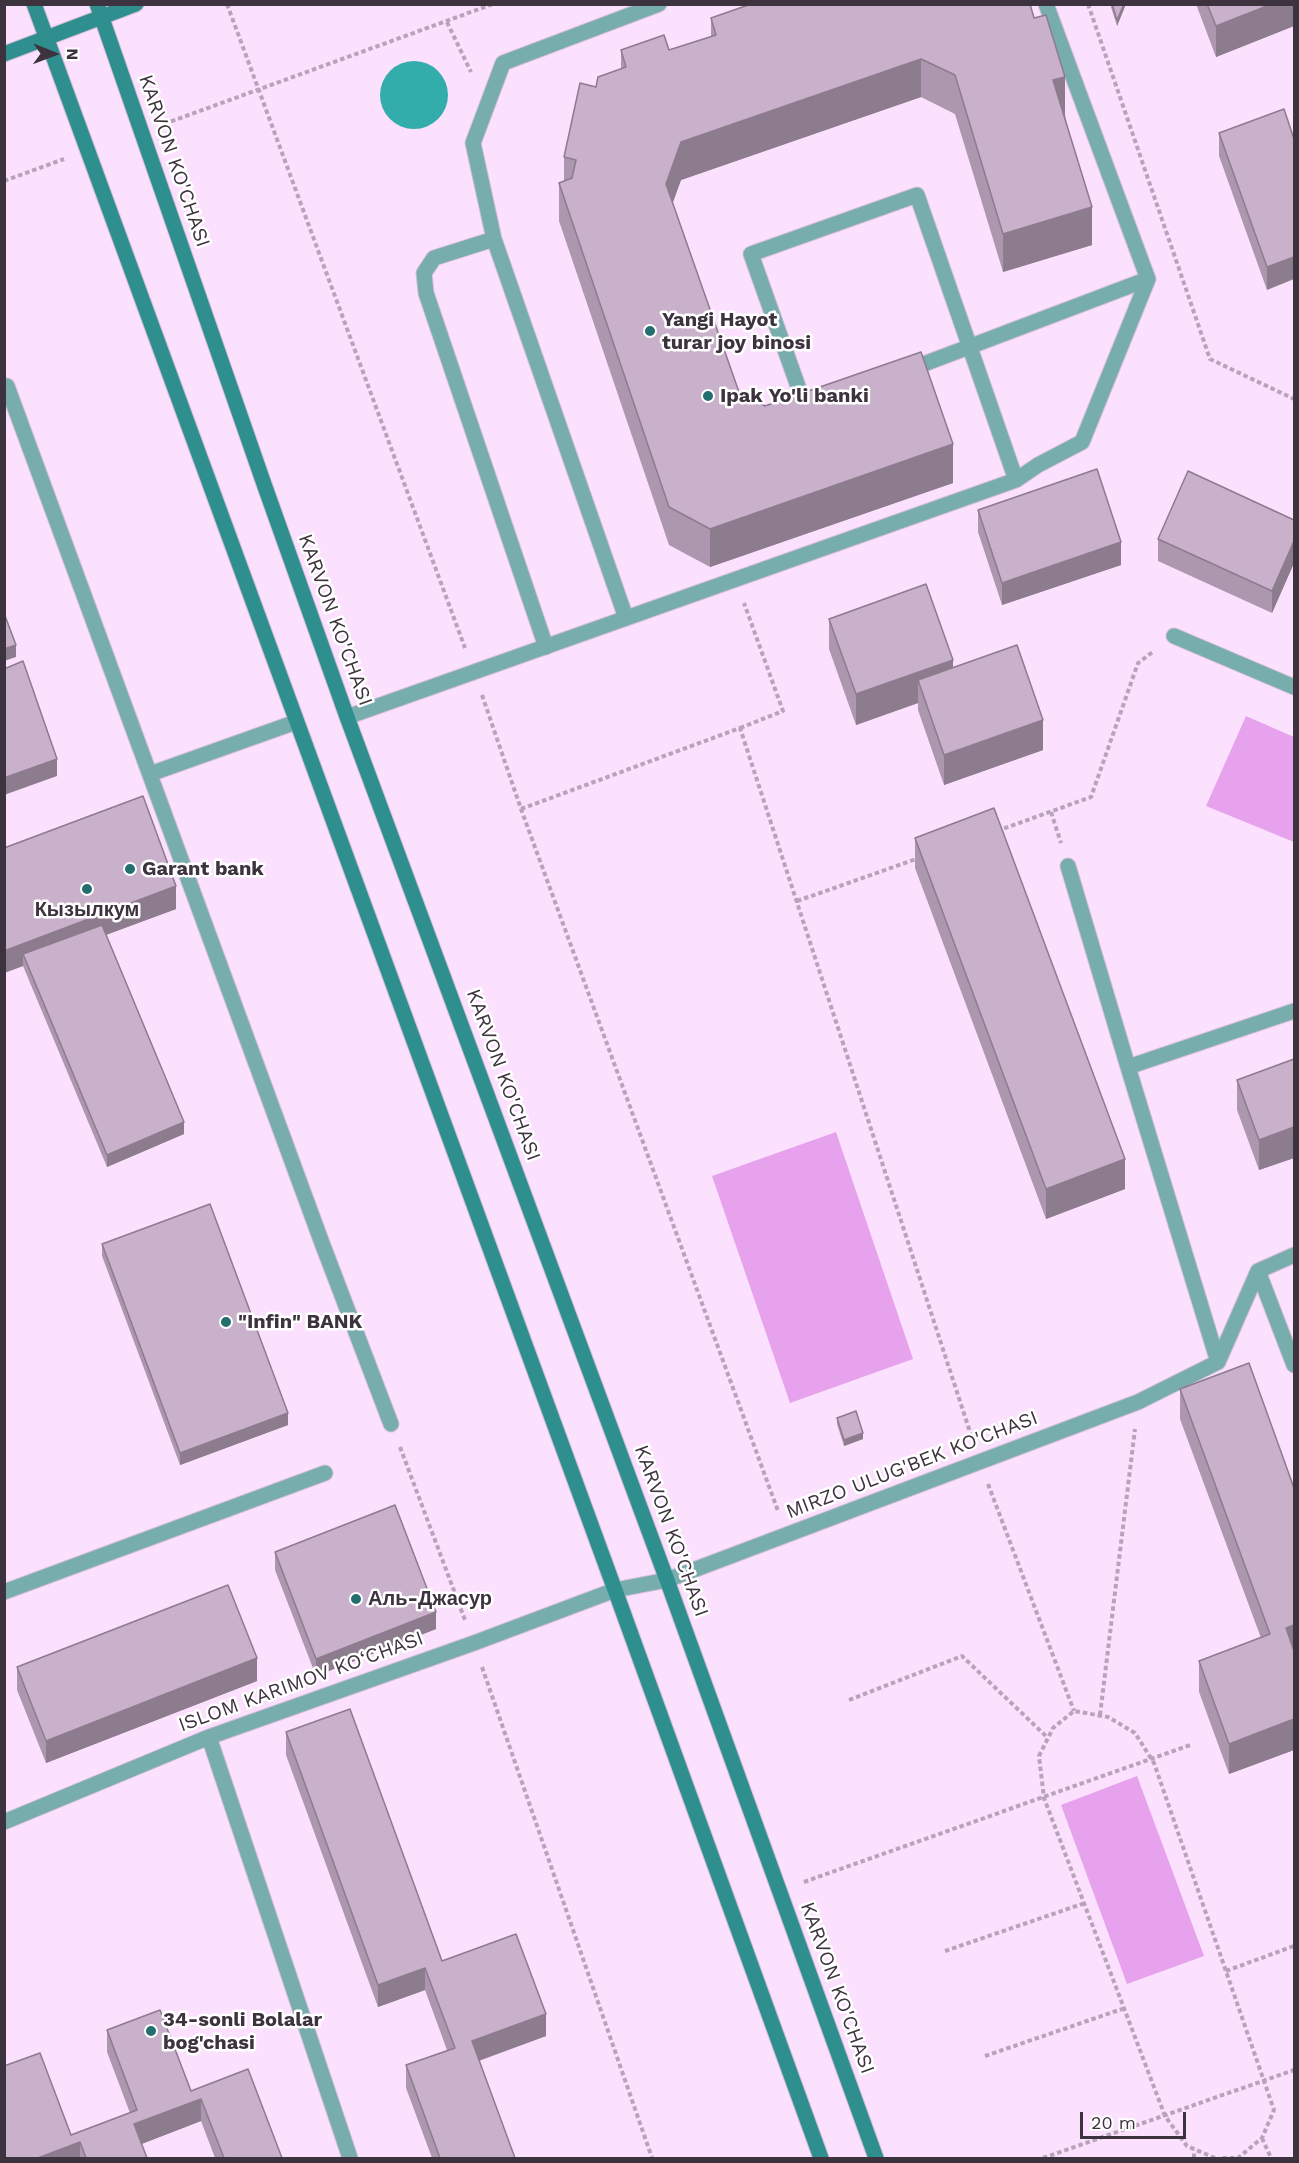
<!DOCTYPE html>
<meta charset="utf-8">
<style>
body{margin:0}
#map{position:relative;width:1299px;height:2163px;overflow:hidden;background:#fbe1fd;font-family:"Work Sans",sans-serif}
canvas{display:block}
.frame{position:absolute;inset:0;border:6px solid #3d333e;pointer-events:none}
.north{position:absolute;left:24px;top:24px;width:60px;height:60px;-webkit-text-stroke:4px #fff;paint-order:stroke;rotate:91deg;font-size:16px;font-weight:700;line-height:24px;text-align:center;color:#3d333e}
.north::after{content:'';display:block;margin:auto;width:21px;height:27px;background:#3d333e;clip-path:polygon(50% 0,100% 100%,50% 72%,0 100%)}
.scale{position:absolute;left:1080px;top:2112px;width:106px;height:27px;box-sizing:border-box;border:3px solid #3d333e;border-top:0;padding-left:8px;font-size:18px;line-height:21px;white-space:nowrap;color:#3d333e;-webkit-text-stroke:4px #fff;paint-order:stroke}
</style>
<div id="map">
<canvas width="1299" height="2163"></canvas>
<div class="frame"></div>
<div class="north">N</div>
<div class="scale">20 m</div>
</div>
<script>
const ctx = document.querySelector('canvas').getContext('2d');
ctx.lineJoin = 'round';
function fill(path, color) { ctx.fillStyle = color; ctx.fill(path, 'evenodd'); }
const shape = rows => new Path2D(rows.map(r => 'M' + r).join(''));
function strokePath(path, color, width, dash) { ctx.strokeStyle = color; ctx.lineWidth = width; ctx.lineCap = dash ? 'butt' : 'round'; ctx.setLineDash(dash || []); ctx.stroke(path); }
function drawText(font, color, halo, rows, align = 'center') {
  ctx.font = font + ' "Work Sans",sans-serif'; ctx.lineWidth = 5; ctx.setLineDash([]); ctx.textBaseline = 'middle'; ctx.strokeStyle = halo; ctx.fillStyle = color; for (const [text, x, y, turn = 0] of rows) {
    ctx.save(); ctx.translate(x, y); ctx.rotate((+turn || 0) * Math.PI / 180); ctx.textAlign = isNaN(turn) ? turn : align; if (halo) ctx.strokeText(text, 0, 0); ctx.fillText(text, 0, 0); ctx.restore();
  }
}
fill(shape([
 [1246,716,1294,737,1294,842,1206,806],
 [836,1132,913,1359,790,1403,712,1176],
 [1137,1776,1204,1956,1127,1984,1061,1805]
]), '#e7a2ee');
fill(shape([
 '380 95a34 34 0 1 1 68 0a34 34 0 1 1-68 0Z'
]), '#33acac');
const lane = shape([
 [494,239,434,258,424,273,426,293,546,647],
 [7,386,322,1243,391,1424],
 [626,618,494,239,473,143,503,63,659,4],
 [150,774,296,722],
 [4,1592,325,1473]
]);
const street = shape([
 [908,370,1148,279],
 [1016,480,1038,465,1082,442,1148,279,1046,4],
 [1174,636,1294,687],
 [347,717,1016,480,917,195,751,254,805,406,812,404],
 [1068,866,1128,1067],
 [1258,1271,1294,1365],
 [1218,1362,1128,1067,1294,1011],
 [209,1737,350,2158],
 [4,1822,209,1737,474,1643,615,1590,667,1580,1138,1402,1218,1362,1258,1271,1294,1255]
]);
const secondary = shape([
 [34,4,615,1590,821,2158],
 [97,4,264,484,347,717,667,1580,876,2158],
 [4,54,136,4]
]);
strokePath(lane, '#d5bed7', 17);
strokePath(street, '#d5bed7', 17);
strokePath(secondary, '#d5bed7', 17);
strokePath(shape([
 [227,4,465,648],
 [1088,4,1210,359,1294,399],
 [447,22,471,72],
 [164,124,493,4],
 [4,181,64,159],
 [482,695,521,809,778,1511],
 [740,728,783,711,744,603],
 [521,809,740,728,972,1438],
 [1051,812,1061,843],
 [997,831,1091,797,1138,663,1154,651],
 [797,901,919,858],
 [400,1447,465,1620],
 [988,1484,1074,1711],
 [482,1667,652,2158],
 [849,1700,962,1656,1048,1738],
 [1100,1715,1135,1429],
 [804,1882,1190,1745],
 [945,1951,1085,1903],
 [1226,1971,1294,1946],
 [985,2056,1125,2008],
 [1262,2138,1271,2158],
 [1043,2158,1294,2070],
 [1194,2158,1194,2150],
 [1215,2158,1187,2146,1165,2116,1044,1798,1039,1756,1053,1728,1074,1711,1108,1717,1135,1733,1154,1763,1274,2110,1262,2138,1238,2158,1219,2158]
]), '#b8a4ba', 4, [4.5, 3]);
strokePath(lane, '#77aead', 15);
strokePath(street, '#77aead', 15);
strokePath(secondary, '#2f8f8f', 15);
fill(shape([
 [1030,4,1065,115,1092,245,1003,272,955,114,921,97,681,180,672,203,739,392,765,406,953,483,710,567,669,545,559,221,559,183,564,181,564,157,596,87,621,69,621,50,669,50,711,37,711,18],
 [1110,4,1126,4,1117,26],
 [1196,4,1294,4,1294,26,1216,57],
 [1219,133,1294,139,1267,290,1219,156],
 [978,510,1121,565,1002,605,978,532],
 [1294,520,1294,563,1272,613,1158,561,1158,539],
 [829,619,953,667,1043,750,944,785,918,710,918,703,856,725,829,649],
 [915,838,1125,1189,1046,1219,915,868],
 [4,848,176,909,106,935,184,1134,107,1167,23,966,4,973],
 [1294,1059,1294,1158,1259,1170,1237,1110,1237,1080],
 [102,1244,288,1425,180,1465,102,1256],
 [1249,1363,1294,1750,1229,1774,1199,1692,1199,1661,1261,1638,1180,1419,1180,1389],
 [837,1418,863,1439,844,1446,837,1424],
 [275,1552,436,1629,316,1676,275,1570],
 [17,1667,257,1681,46,1763,17,1690],
 [286,1732,442,1961,546,2036,479,2061,515,2158,432,2158,406,2088,406,2065,447,2050,425,1990,378,2007,286,1755],
 [107,2030,191,2091,282,2158,215,2158,201,2121,141,2144,147,2158,4,2158,4,2066,71,2135,130,2113,107,2052]
]), '#ad97af');
fill(shape([
 [1124,4,1126,4,1117,26,1117,20],
 [1272,4,1294,4,1294,26,1216,57,1216,26],
 [921,59,921,97,681,180,666,222,666,184,681,142],
 [1065,77,1065,115,1053,119,1053,80],
 [1092,207,1092,245,1003,272,1003,234],
 [1294,257,1294,279,1267,290,1267,267],
 [953,444,953,483,710,567,710,529],
 [1294,541,1294,563,1272,613,1272,591],
 [1121,542,1121,565,1002,605,1002,583],
 [16,645,16,657,4,661,4,649],
 [953,660,953,690,918,680,918,703,856,725,856,694],
 [1043,720,1043,750,944,785,944,755],
 [57,759,57,776,4,795,4,778],
 [176,886,176,909,27,964,23,954,23,966,4,973,4,951],
 [184,1122,184,1134,107,1167,107,1155],
 [1294,1127,1294,1158,1259,1170,1259,1140],
 [1125,1159,1125,1189,1046,1219,1046,1189],
 [288,1413,288,1425,180,1465,180,1453],
 [863,1433,863,1439,844,1446,844,1440],
 [436,1612,436,1629,316,1676,316,1659],
 [1294,1625,1294,1655,1286,1628],
 [257,1658,257,1681,46,1763,46,1741],
 [1294,1719,1294,1750,1229,1774,1229,1744],
 [425,1968,425,1990,378,2007,378,1985],
 [546,2014,546,2036,472,2063,472,2041],
 [201,2099,201,2121,134,2147,134,2124],
 [80,2142,80,2158,38,2158]
]), '#8d7b8e');
const building = shape([
 [751,4,1030,4,1034,18,1046,15,1065,77,1053,80,1092,207,1003,234,955,75,921,59,681,142,666,184,739,392,765,406,921,352,953,444,710,529,669,507,559,183,572,178,576,160,564,157,580,83,596,87,598,77,626,67,621,50,664,35,669,50,716,35,711,18,751,4],
 [1112,4,1124,4,1117,20,1112,4],
 [1207,4,1272,4,1216,26,1207,4],
 [1284,109,1294,139,1294,257,1267,267,1219,133,1284,109],
 [1097,469,1121,542,1002,583,978,510,1097,469],
 [1188,471,1294,520,1294,541,1272,591,1158,539,1188,471],
 [926,584,953,660,856,694,829,619,926,584],
 [4,613,16,645,4,649,4,613],
 [1017,645,1043,720,944,755,918,680,1017,645],
 [23,661,57,759,4,778,4,669,23,661],
 [143,796,176,886,4,951,4,848,143,796],
 [994,808,1125,1159,1046,1189,915,838,994,808],
 [102,925,184,1122,107,1155,23,954,102,925],
 [1294,1059,1294,1127,1259,1140,1237,1080,1294,1059],
 [210,1204,288,1413,180,1453,102,1244,210,1204],
 [1249,1363,1294,1488,1294,1625,1286,1628,1294,1651,1294,1719,1229,1744,1199,1661,1270,1634,1180,1389,1249,1363],
 [856,1411,863,1433,844,1440,837,1418,856,1411],
 [395,1505,436,1612,316,1659,275,1552,395,1505],
 [228,1585,257,1658,46,1741,17,1667,228,1585],
 [350,1709,442,1961,516,1934,546,2014,472,2041,515,2158,440,2158,406,2065,455,2048,425,1968,378,1985,286,1732,350,1709],
 [160,2010,191,2091,248,2069,282,2158,224,2158,201,2099,134,2124,147,2158,86,2158,80,2142,38,2158,5,2158,4,2156,4,2066,40,2053,71,2135,137,2110,107,2030,160,2010]
]);
fill(building, '#c9b0cb');
strokePath(building, '#8d7b8e', 1.5);
for (const [x, y, r, color] of [
 [650,331,6,"#236e6e"],
 [708,396,6,"#236e6e"],
 [130,869,6,"#236e6e"],
 [87,889,6,"#236e6e"],
 [226,1322,6,"#236e6e"],
 [356,1599,6,"#236e6e"],
 [151,2031,6,"#236e6e"]
]) { const dot = new Path2D(); dot.arc(x, y, r, 0, 2 * Math.PI); ctx.fillStyle = color; ctx.fill(dot); strokePath(dot, '#fff', 2); }
drawText('20px', '#3d333e', '#fff', [
 ["KARVON KO'CHASI",174,161,71],
 ["KARVON KO'CHASI",335,620,70],
 ["KARVON KO'CHASI",503,1075,70],
 ["MIRZO ULUG'BEK KO'CHASI",912,1465,-21],
 ["KARVON KO'CHASI",671,1531,70],
 ["ISLOM KARIMOV KO‘CHASI",301,1682,-20],
 ["KARVON KO'CHASI",837,1988,70]
]);
drawText('bold 20px', '#3d333e', '#fff', [
 ["Yangi Hayot",662,320],
 ["turar joy binosi",662,343],
 ["Ipak Yo'li banki",720,396],
 ["Garant bank",142,869],
 ["Кызылкум",87,910,"center"],
 ["\"Infin\" BANK",238,1322],
 ["Аль-Джасур",368,1599],
 ["34-sonli Bolalar",163,2020],
 ["bog'chasi",163,2043]
], 'left');
</script>
